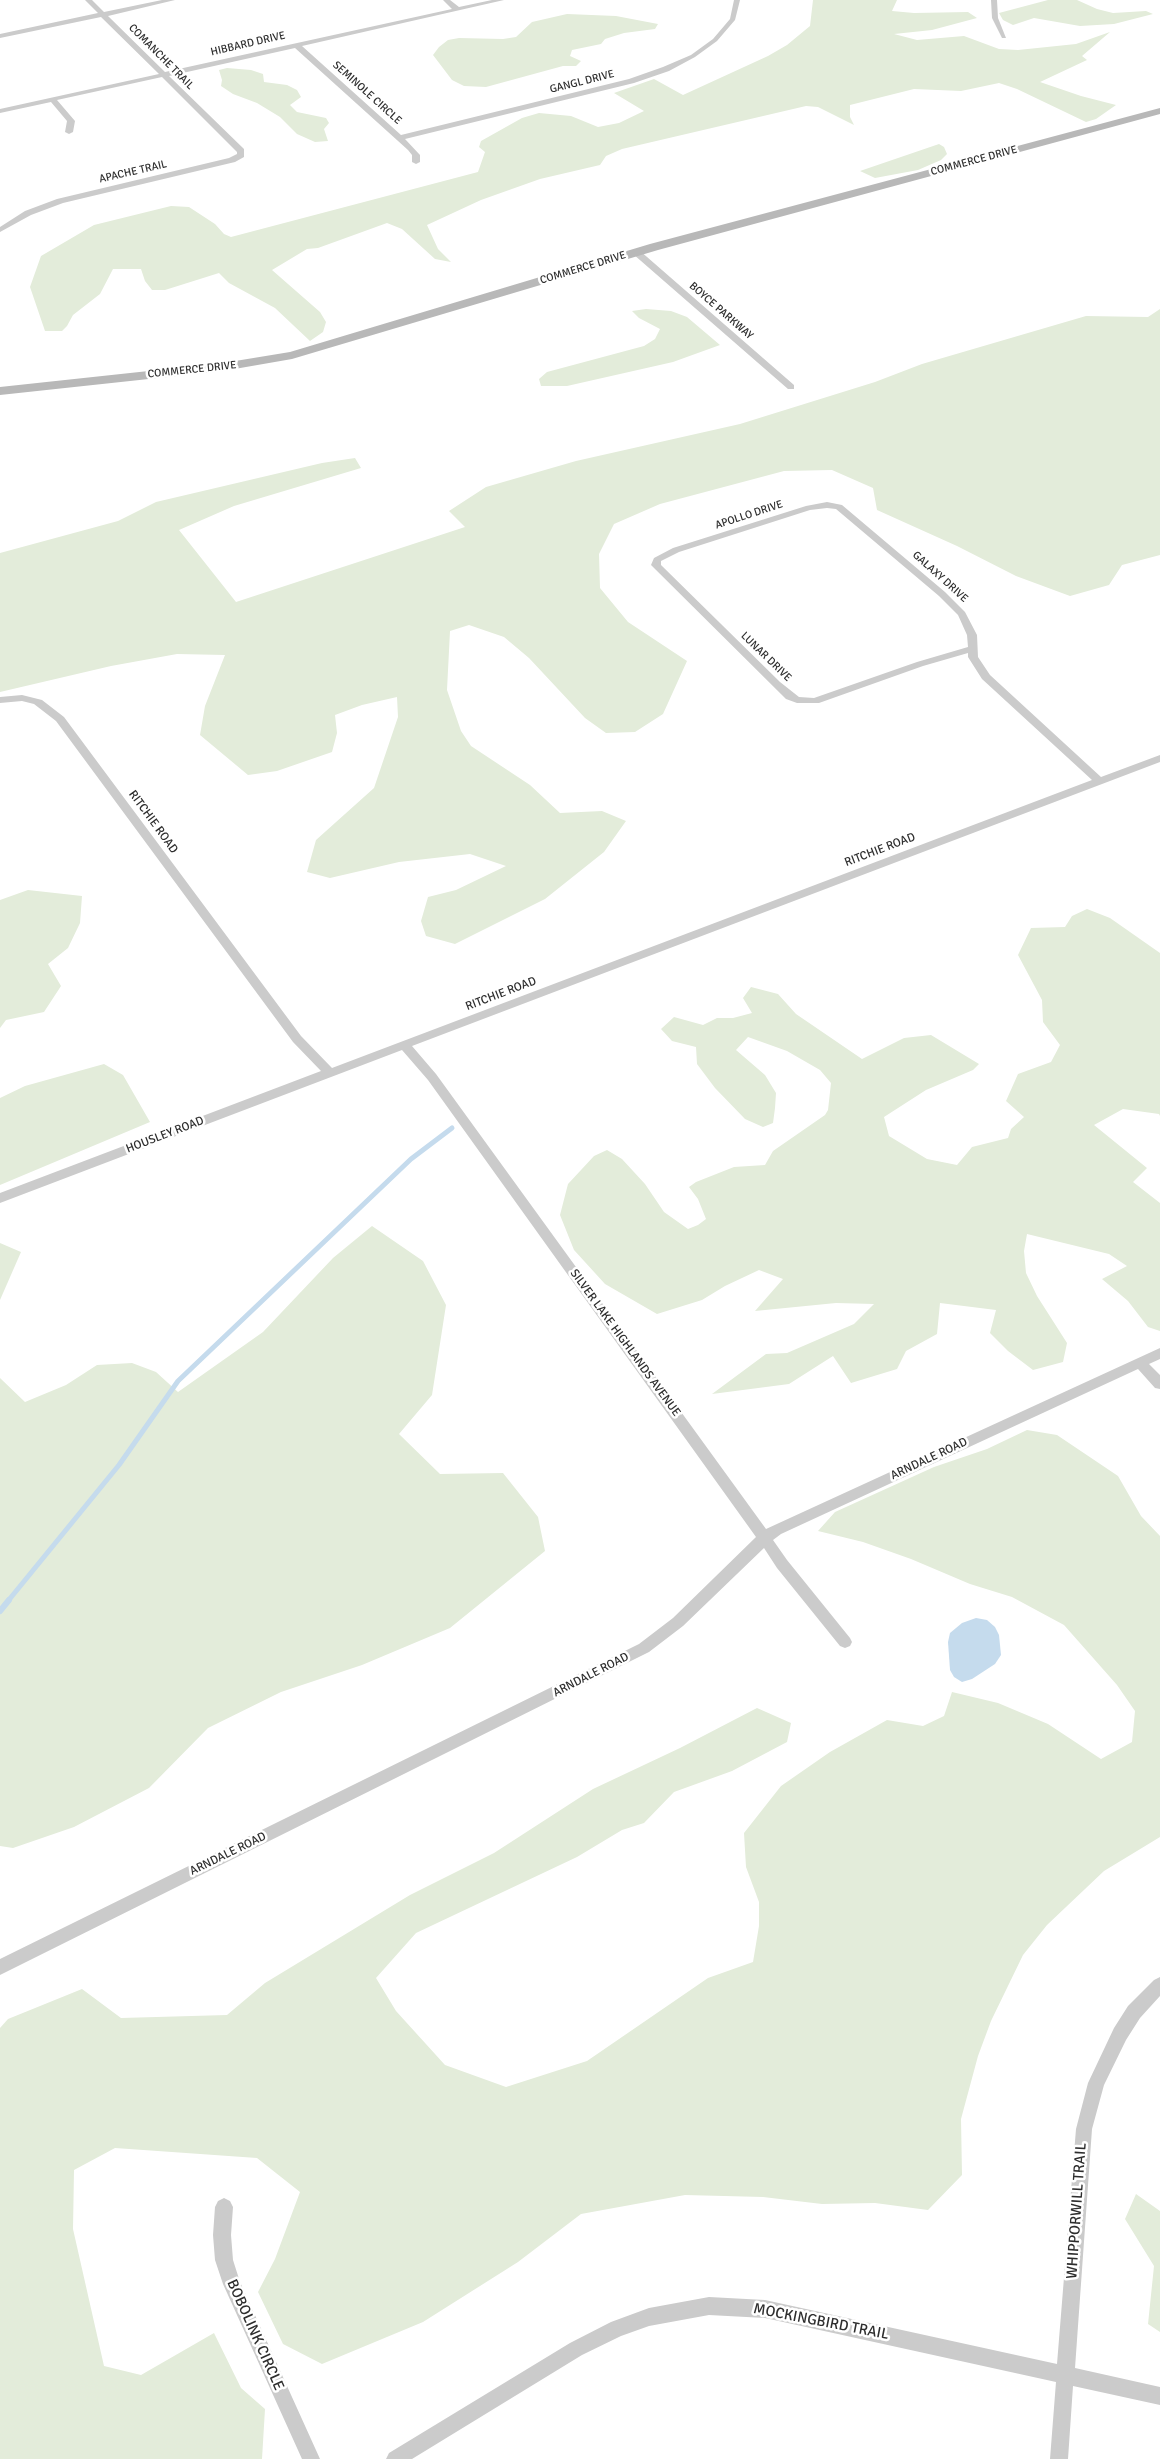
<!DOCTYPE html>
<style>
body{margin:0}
canvas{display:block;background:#fff}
</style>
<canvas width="1160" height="2459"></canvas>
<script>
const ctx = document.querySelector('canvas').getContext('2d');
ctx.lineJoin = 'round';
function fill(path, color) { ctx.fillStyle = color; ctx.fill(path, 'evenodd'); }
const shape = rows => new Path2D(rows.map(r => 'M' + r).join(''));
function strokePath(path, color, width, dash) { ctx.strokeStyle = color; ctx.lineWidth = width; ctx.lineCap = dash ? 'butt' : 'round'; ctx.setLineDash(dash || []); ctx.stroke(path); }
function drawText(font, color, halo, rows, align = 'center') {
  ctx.font = font + ' Signika,sans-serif'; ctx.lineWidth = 5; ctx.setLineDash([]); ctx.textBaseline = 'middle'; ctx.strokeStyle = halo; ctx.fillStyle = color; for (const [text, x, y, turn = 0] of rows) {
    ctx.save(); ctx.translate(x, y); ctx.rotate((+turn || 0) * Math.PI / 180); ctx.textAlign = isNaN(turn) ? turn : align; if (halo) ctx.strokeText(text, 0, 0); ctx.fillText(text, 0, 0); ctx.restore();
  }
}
fill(shape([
 [813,0,897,0,892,11,914,13,968,12,977,18,932,30,894,34,917,40,964,36,999,49,1018,50,1076,44,1110,32,1082,56,1087,60,1040,82,1081,96,1116,105,1096,119,1086,122,1017,89,999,83,961,91,914,89,850,105,850,117,854,125,818,107,806,106,622,149,606,156,600,165,540,179,481,200,427,225,438,249,451,262,435,259,402,229,387,223,318,248,307,249,272,270,320,312,326,322,323,332,310,341,275,308,229,283,219,273,165,290,152,290,145,281,141,269,113,269,100,294,73,315,67,326,62,331,45,331,30,287,41,256,94,225,171,206,189,207,215,224,224,234,231,237,478,172,485,152,479,147,481,141,522,118,539,113,571,116,598,127,619,123,644,111,614,93,654,79,683,95,768,56,787,45,810,26],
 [1048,0,1077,0,1097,9,1113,13,1146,11,1153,14,1114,24,1080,26,1034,18,1013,25,1003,20,999,13],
 [567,14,616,16,658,24,655,29,624,33,605,39,601,44,572,50,570,56,581,61,576,66,563,66,486,87,464,86,452,80,433,55,439,47,448,40,459,38,503,39,516,37,532,22],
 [227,68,251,70,263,74,264,82,287,85,297,90,301,97,290,105,297,112,326,118,329,123,324,129,328,141,315,142,297,134,280,117,257,103,233,94,221,86,222,80,219,70],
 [939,144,944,147,947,154,941,160,918,170,875,178,860,171],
 [646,309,671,311,687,317,720,345,673,362,567,386,541,386,539,379,547,372,644,346,655,339,660,329,639,318,632,311],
 [1160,309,1160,555,1122,565,1109,585,1070,596,1016,576,957,546,877,510,873,488,832,470,784,471,660,504,614,524,599,554,600,588,628,622,687,661,663,714,635,732,606,733,585,718,529,658,504,637,469,625,450,631,447,690,461,731,471,746,530,785,560,813,602,811,626,821,604,852,545,899,455,944,426,936,421,921,428,897,456,890,506,866,470,854,399,862,330,878,307,872,316,840,374,788,398,717,397,697,362,705,335,715,337,733,332,752,277,771,248,775,200,735,205,706,225,655,177,654,111,666,0,692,0,553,118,521,156,502,322,463,355,458,361,468,234,506,179,530,236,602,465,527,449,511,486,487,576,461,740,424,875,382,922,364,1086,316,1148,317],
 [28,890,82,896,80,923,68,948,48,964,61,986,44,1012,6,1020,0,1028,0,900],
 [1087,909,1110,918,1160,953,1160,1116,1159,1114,1123,1109,1094,1125,1147,1168,1133,1182,1160,1203,1160,1331,1148,1327,1128,1301,1102,1279,1127,1266,1109,1254,1027,1234,1024,1251,1026,1273,1037,1296,1067,1343,1063,1362,1033,1370,1008,1351,990,1333,996,1310,940,1303,937,1334,906,1351,897,1369,851,1383,833,1356,789,1384,712,1394,766,1354,787,1353,854,1324,874,1304,836,1303,755,1311,783,1279,759,1270,725,1286,702,1300,657,1314,605,1284,574,1250,560,1215,568,1184,594,1156,607,1150,622,1159,645,1184,664,1212,688,1229,698,1225,706,1219,698,1199,689,1187,696,1182,734,1167,765,1165,773,1151,825,1115,828,1110,831,1083,820,1070,787,1051,748,1037,736,1050,765,1075,776,1093,775,1108,773,1123,763,1127,745,1119,715,1088,697,1064,696,1047,672,1041,661,1029,674,1017,703,1025,717,1018,733,1018,752,1013,743,998,751,987,778,994,796,1014,862,1059,904,1038,931,1035,979,1064,973,1070,926,1090,884,1117,889,1136,927,1159,957,1165,972,1147,1008,1138,1011,1129,1024,1117,1006,1101,1018,1074,1051,1062,1060,1045,1043,1022,1042,1000,1018,955,1031,928,1065,927,1072,916],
 [104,1064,123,1075,150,1122,0,1185,0,1098,25,1086],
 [372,1226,423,1261,446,1305,432,1395,399,1434,440,1474,503,1473,538,1517,545,1551,450,1628,362,1665,281,1692,208,1728,149,1788,74,1827,13,1848,0,1846,0,1378,25,1402,66,1385,97,1365,132,1363,156,1372,178,1392,263,1332,333,1258],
 [0,1243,21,1252,0,1300],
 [1027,1430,1057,1435,1118,1476,1141,1516,1160,1536,1160,1837,1104,1871,1047,1925,1023,1955,991,2021,978,2056,961,2119,962,2175,928,2210,875,2203,822,2204,763,2197,685,2195,581,2214,518,2262,423,2322,322,2364,283,2344,258,2292,275,2259,300,2192,257,2158,115,2148,74,2170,73,2229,104,2366,141,2375,214,2333,241,2388,265,2409,262,2459,0,2459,0,2028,8,2019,82,1989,121,2018,227,2015,265,1983,410,1895,494,1853,593,1789,680,1748,757,1708,791,1723,787,1742,732,1771,674,1792,644,1823,622,1830,577,1857,416,1933,376,1978,396,2011,445,2065,506,2087,587,2061,708,1978,753,1962,759,1926,759,1902,746,1867,744,1833,781,1786,830,1752,887,1720,923,1726,944,1716,952,1692,998,1703,1048,1724,1101,1759,1132,1742,1135,1711,1117,1685,1064,1625,1012,1597,970,1584,911,1559,863,1542,818,1531,835,1512,934,1467,987,1449],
 [1136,2194,1160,2211,1160,2332,1148,2324,1154,2266,1125,2219]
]), '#e3ecda');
fill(shape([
 [976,1618,987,1620,995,1627,999,1635,1001,1655,995,1664,972,1679,962,1682,954,1677,950,1670,948,1642,950,1633,962,1623]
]), '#c5dbed');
strokePath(shape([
 [8,1601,119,1465,178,1381,411,1159,452,1128]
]), '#c5dbed', 5);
strokePath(shape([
 [0,1611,9,1600]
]), '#c5dbed', 6);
fill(shape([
 [85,0,92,0,104,12,162,0,175,0,108,16,165,72,452,9,443,0,450,0,459,7,492,0,504,0,302,46,401,135,629,79,663,67,691,55,713,39,730,19,734,0,740,0,735,20,717,41,695,57,669,71,634,83,405,139,420,155,420,162,416,164,412,162,412,155,408,150,295,48,169,76,244,149,244,157,235,162,63,203,31,215,0,232,0,227,25,211,57,199,229,158,237,154,237,152,162,77,57,100,75,121,73,132,69,134,65,132,67,121,51,102,0,113,0,109,159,74,101,17,0,38,0,34,98,13,85,0],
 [991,0,997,0,998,18,1006,38,1002,38,992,18,991,0],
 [633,250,639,250,794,385,794,389,788,389,633,254,633,250],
 [827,502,842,505,945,592,965,612,977,635,978,657,990,675,1101,777,1160,755,1160,762,412,1046,436,1074,766,1529,1160,1348,1160,1359,1149,1364,1160,1375,1160,1389,1155,1388,1138,1369,781,1534,773,1540,787,1560,850,1638,852,1642,850,1646,845,1648,840,1646,777,1568,764,1548,683,1626,649,1652,0,1975,0,1959,639,1644,673,1618,756,1537,428,1080,402,1050,0,1203,0,1193,321,1071,293,1042,56,721,34,704,22,701,0,703,0,697,22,695,42,700,64,717,301,1036,332,1068,1092,780,982,679,968,657,968,653,923,666,819,703,797,703,786,699,651,565,654,558,673,548,806,506,827,502],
 [827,508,836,509,939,596,958,615,967,635,968,647,917,662,814,698,799,697,780,682,661,565,661,561,679,552,810,510,827,508],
 [1160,1977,1160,1996,1140,2018,1126,2040,1104,2085,1092,2129,1075,2368,1160,2387,1160,2405,1073,2386,1068,2459,1050,2459,1056,2382,765,2318,709,2315,649,2326,621,2336,582,2355,412,2459,386,2459,389,2453,570,2343,611,2322,649,2308,709,2297,765,2300,1057,2364,1076,2129,1088,2083,1114,2028,1128,2006,1154,1980,1160,1977],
 [224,2198,230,2201,233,2207,231,2235,233,2260,240,2282,320,2459,302,2459,223,2284,215,2260,213,2235,215,2207,218,2201,224,2198]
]), '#cbcbcb');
fill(shape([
 [1160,108,1160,114,658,250,292,359,223,371,0,395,0,387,223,363,290,352,650,244,1160,108]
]), '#b8b8b8');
drawText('11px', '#2e2e2e', '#fff', [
 ["HIBBARD DRIVE",248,44,-13],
 ["COMANCHE TRAIL",161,57,45],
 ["GANGL DRIVE",582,82,-14],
 ["SEMINOLE CIRCLE",367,93,42],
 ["COMMERCE DRIVE",974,161,-15],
 ["APACHE TRAIL",133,172,-13],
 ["COMMERCE DRIVE",583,268,-17],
 ["BOYCE PARKWAY",721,311,41],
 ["COMMERCE DRIVE",192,370,-6],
 ["APOLLO DRIVE",749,515,-18],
 ["GALAXY DRIVE",940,577,42],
 ["LUNAR DRIVE",766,657,44]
]);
drawText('12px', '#2e2e2e', '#fff', [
 ["RITCHIE ROAD",153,822,54],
 ["RITCHIE ROAD",880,850,-21],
 ["RITCHIE ROAD",501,994,-21],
 ["HOUSLEY ROAD",165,1135,-21],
 ["SILVER LAKE HIGHLANDS AVENUE",625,1343,54],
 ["ARNDALE ROAD",929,1459,-25],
 ["ARNDALE ROAD",591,1675,-27],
 ["ARNDALE ROAD",228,1854,-26]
]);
drawText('15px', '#2e2e2e', '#fff', [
 ["WHIPPORWILL TRAIL",1077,2211,-86],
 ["MOCKINGBIRD TRAIL",821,2322,11],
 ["BOBOLINK CIRCLE",255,2335,66]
]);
</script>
